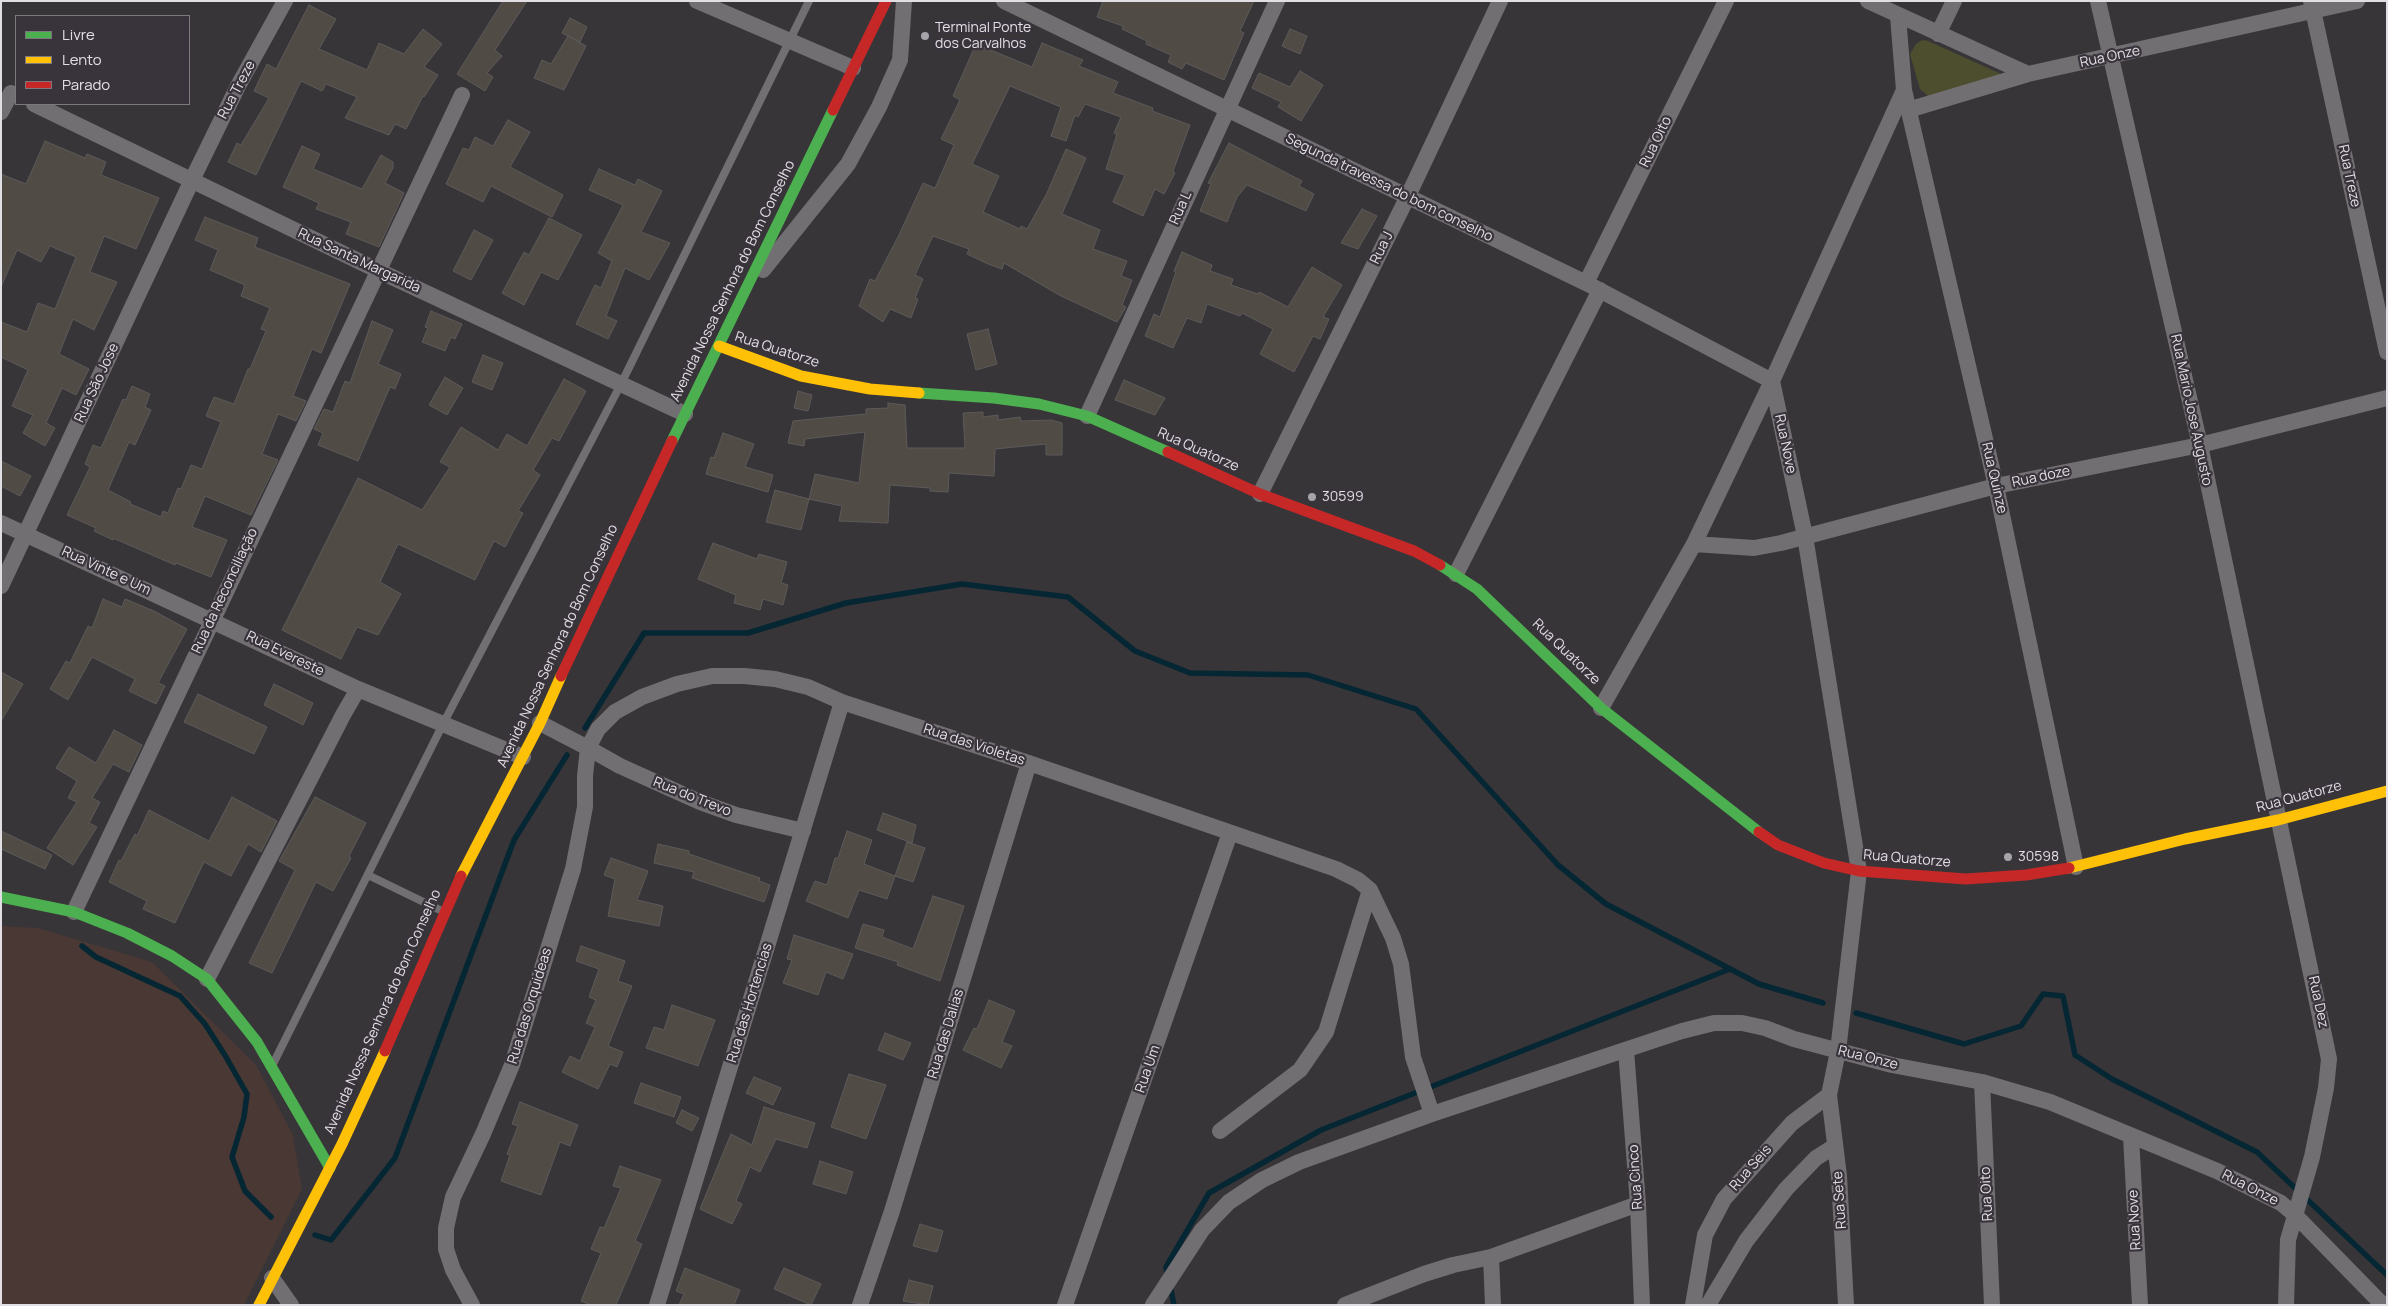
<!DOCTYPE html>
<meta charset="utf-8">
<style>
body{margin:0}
#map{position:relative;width:2388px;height:1306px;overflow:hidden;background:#383539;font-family:Manrope,sans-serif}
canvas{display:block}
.frame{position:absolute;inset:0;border:2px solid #e2dfe4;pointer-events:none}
.legend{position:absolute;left:15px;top:15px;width:175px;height:90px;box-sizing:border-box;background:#39333b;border:1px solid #7d787f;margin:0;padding:6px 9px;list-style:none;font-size:15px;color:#e2dfe4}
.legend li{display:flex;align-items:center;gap:10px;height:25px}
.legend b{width:25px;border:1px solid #7d787f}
</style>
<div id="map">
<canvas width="2388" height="1306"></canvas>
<div class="frame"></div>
<ul class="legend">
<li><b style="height:6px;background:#4caf50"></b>Livre</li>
<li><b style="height:6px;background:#ffc107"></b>Lento</li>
<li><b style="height:6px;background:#c62828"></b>Parado</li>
</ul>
</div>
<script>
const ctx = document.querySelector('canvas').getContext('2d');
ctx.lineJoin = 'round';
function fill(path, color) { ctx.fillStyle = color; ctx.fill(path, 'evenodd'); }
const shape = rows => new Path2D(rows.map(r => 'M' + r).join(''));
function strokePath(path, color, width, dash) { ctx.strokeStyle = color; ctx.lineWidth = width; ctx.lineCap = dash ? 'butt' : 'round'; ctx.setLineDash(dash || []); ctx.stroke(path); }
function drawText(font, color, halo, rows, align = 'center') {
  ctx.font = font + ' Manrope,sans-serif'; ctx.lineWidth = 4.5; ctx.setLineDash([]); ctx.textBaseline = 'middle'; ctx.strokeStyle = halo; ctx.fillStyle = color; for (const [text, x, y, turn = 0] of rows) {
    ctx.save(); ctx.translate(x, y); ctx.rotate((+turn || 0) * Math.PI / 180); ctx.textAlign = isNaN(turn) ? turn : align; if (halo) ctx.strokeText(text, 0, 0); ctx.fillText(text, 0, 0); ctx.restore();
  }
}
fill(shape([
 [1,926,38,928,152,962,256,1065,293,1135,302,1189,244,1305,1,1305]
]), '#493833');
fill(shape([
 [1922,40,1928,41,2001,74,1928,96,1920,89,1910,54,1916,44]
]), '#4d4e2e');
strokePath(shape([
 [585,728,644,633,748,633,846,603,962,584,1068,597,1135,651,1190,673,1308,675,1416,709,1558,865,1606,904,1759,984,1823,1003],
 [82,946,96,957,180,996,205,1024,226,1057,247,1094,244,1117,232,1157,245,1191,271,1217],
 [1856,1013,1964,1044,2021,1026,2043,994,2063,996,2075,1055,2112,1079,2257,1152,2387,1275],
 [315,1235,331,1240,395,1158,514,840,567,755],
 [1168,1276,1166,1267,1209,1193,1321,1130,1730,969],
 [1170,1285,1174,1305]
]), '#052633', 5.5);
const building = shape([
 [503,1,527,1,495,50,502,56,487,73,493,77,485,91,457,74,503,1],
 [1103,1,1254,1,1240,31,1244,33,1224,80,1186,63,1182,69,1168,62,1171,55,1146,44,1147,41,1122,29,1123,26,1097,17,1103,1],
 [309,5,336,19,319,49,367,70,379,43,404,54,423,29,442,44,424,67,438,75,424,97,423,96,406,129,395,124,389,135,345,118,357,97,326,84,322,91,301,81,256,175,228,162,237,143,241,145,269,98,254,91,267,64,276,69,309,5],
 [570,18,587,27,580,42,562,33,570,18],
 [1290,29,1307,36,1300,54,1282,46,1290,29],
 [568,36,586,46,564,90,534,78,542,60,551,64,568,36],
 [1042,43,1083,60,1079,66,1118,82,1113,93,1153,108,1152,111,1190,125,1173,171,1175,173,1164,194,1155,189,1143,216,1113,202,1125,175,1106,169,1117,134,1114,133,1121,117,1085,104,1078,117,1075,115,1066,141,1051,136,1061,107,1010,86,972,164,999,176,983,212,1020,229,1021,226,1027,229,1047,193,1066,149,1086,158,1062,214,1100,230,1093,249,1127,261,1121,276,1132,280,1122,305,1126,307,1117,322,1061,296,1004,263,1002,269,988,264,967,254,969,249,933,236,915,275,923,279,915,298,918,299,911,318,890,309,883,322,859,306,870,279,875,281,898,237,923,183,935,188,954,145,941,139,960,100,953,96,976,44,1032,67,1042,43],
 [1300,71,1323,85,1301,121,1278,107,1281,102,1252,88,1259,73,1290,87,1300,71],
 [508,120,530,132,510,167,563,195,552,217,491,186,483,202,446,184,463,148,469,150,475,137,493,146,508,120],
 [45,141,85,158,87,154,106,162,101,175,159,198,136,249,104,236,90,272,117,282,94,330,73,319,59,354,89,369,76,395,62,388,46,423,55,428,45,446,23,433,33,415,12,406,28,370,1,357,1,322,27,332,38,303,55,309,76,257,50,246,41,262,17,250,1,287,1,174,26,184,45,141],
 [1229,143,1302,181,1299,186,1314,194,1306,211,1247,185,1237,197,1227,222,1200,211,1211,184,1208,183,1229,143],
 [302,146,320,154,313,169,362,189,381,155,393,162,393,168,385,183,404,193,379,247,346,234,351,222,316,209,319,203,283,187,302,146],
 [599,169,635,185,638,179,662,191,641,232,670,243,649,280,625,268,606,316,617,321,608,339,576,324,595,285,601,288,612,261,598,253,623,205,589,190,599,169],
 [1362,209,1377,216,1358,249,1341,243,1362,209],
 [205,217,258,238,255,247,350,284,321,353,312,349,293,396,306,401,296,421,278,414,262,454,278,460,251,515,205,496,192,527,227,540,211,577,176,563,175,565,113,538,113,540,94,531,96,528,67,515,90,467,85,464,93,445,101,448,123,399,126,400,132,386,150,394,145,407,151,410,135,445,129,442,108,490,131,502,130,504,161,517,163,511,168,513,178,488,181,489,191,465,202,469,221,422,206,416,214,397,234,404,248,369,250,369,266,331,261,329,270,308,241,296,245,285,210,270,218,250,195,240,205,217],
 [549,218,582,235,558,280,541,272,524,305,502,293,524,252,529,255,549,218],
 [474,230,493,240,471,280,453,271,474,230],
 [1182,252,1212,265,1210,271,1233,279,1231,285,1258,294,1259,292,1288,307,1312,267,1342,285,1323,317,1329,319,1320,339,1313,336,1294,372,1260,354,1273,329,1242,313,1240,316,1207,304,1201,323,1187,318,1173,348,1145,336,1154,314,1160,317,1176,272,1174,271,1182,252],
 [431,311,462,324,455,339,451,337,445,351,422,342,428,328,425,327,431,311],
 [372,321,393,330,378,364,401,374,395,389,390,387,358,461,318,445,323,433,314,429,324,409,333,412,345,381,350,383,372,321],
 [988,329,997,364,976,370,967,334,988,329],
 [483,355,503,363,492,390,472,382,483,355],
 [445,377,463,388,447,415,429,405,445,377],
 [564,379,586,391,559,441,552,438,533,470,540,475,518,511,523,513,505,547,494,541,475,580,398,544,380,582,401,594,378,635,357,627,341,659,282,630,358,478,422,510,450,467,440,462,461,427,498,450,507,434,527,446,564,379],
 [1124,380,1165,398,1155,415,1115,400,1124,380],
 [798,391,812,395,808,411,794,408,798,391],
 [888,403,905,405,907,448,965,448,963,413,983,412,983,417,998,415,998,420,1020,417,1021,421,1051,420,1062,423,1062,455,1046,455,1046,444,995,449,994,476,949,473,948,492,930,491,930,488,890,485,888,523,839,521,842,506,809,499,815,474,859,483,865,432,805,439,804,446,788,443,793,421,866,414,866,409,888,408,888,403],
 [723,433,754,444,745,467,773,475,768,492,706,474,711,457,714,458,723,433],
 [1,461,31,476,20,496,1,486,1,461],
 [775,490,809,499,801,530,766,522,775,490],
 [713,543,757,559,759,554,787,562,781,583,788,585,783,605,763,599,760,610,734,603,736,595,698,579,713,543],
 [103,599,122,607,125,599,154,611,187,629,158,683,165,686,156,704,129,691,135,679,92,657,68,700,50,689,66,661,70,663,88,626,92,628,103,599],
 [1,672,23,684,1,721,1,672],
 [274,684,313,703,303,725,264,705,274,684],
 [198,694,267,727,254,754,184,722,198,694],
 [114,730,142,745,129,772,113,764,92,798,100,802,89,823,97,827,73,865,47,848,77,802,68,798,77,781,56,768,69,747,96,763,114,730],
 [232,797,277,821,261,852,248,844,231,876,204,862,175,923,143,909,147,901,109,882,119,860,121,861,135,834,137,836,149,810,209,841,232,797],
 [315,797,366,823,349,856,351,858,333,891,316,882,272,973,249,963,295,870,279,861,315,797],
 [883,813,916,825,912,843,877,830,883,813],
 [1,831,52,855,45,869,1,849,1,831],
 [847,831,872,840,864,864,895,876,887,899,859,890,848,918,806,901,815,881,827,885,835,858,838,858,847,831],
 [907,842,925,848,913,882,895,876,907,842],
 [658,844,689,851,689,854,760,878,759,881,770,885,764,902,692,878,694,872,654,863,658,844],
 [611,858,648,871,637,900,663,906,659,926,608,916,615,879,604,875,611,858],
 [933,896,964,906,940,981,897,965,898,962,855,948,863,924,884,930,882,937,913,949,933,896],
 [794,935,853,954,843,979,826,972,818,995,783,983,792,960,787,959,794,935],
 [581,946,625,961,618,981,632,986,608,1046,623,1052,617,1067,610,1064,598,1089,562,1072,570,1056,580,1061,595,1027,586,1023,596,1000,589,997,599,969,576,961,581,946],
 [989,1000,1015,1011,1002,1042,1012,1046,1001,1068,963,1050,974,1028,977,1029,989,1000],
 [672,1005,715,1020,698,1066,646,1048,654,1027,664,1030,672,1005],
 [885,1033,911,1043,903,1060,878,1050,885,1033],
 [849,1074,886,1085,866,1139,831,1127,849,1074],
 [754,1077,781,1088,773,1105,746,1093,754,1077],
 [641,1083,681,1097,674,1117,634,1103,641,1083],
 [520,1102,578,1125,570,1146,560,1142,541,1195,501,1181,510,1155,507,1154,518,1126,512,1124,520,1102],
 [764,1107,815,1123,807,1148,776,1139,760,1172,750,1167,736,1201,742,1204,732,1224,700,1209,731,1134,752,1145,764,1107],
 [682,1110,699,1118,692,1131,676,1123,682,1110],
 [820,1161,853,1172,846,1194,813,1184,820,1161],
 [620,1166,661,1180,635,1241,642,1244,616,1305,591,1305,581,1301,601,1253,591,1249,600,1227,604,1228,621,1188,613,1186,620,1166],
 [920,1224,943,1231,937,1252,913,1246,920,1224],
 [685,1268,740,1290,734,1305,679,1305,684,1294,676,1291,685,1268],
 [784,1268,821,1284,811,1305,774,1289,784,1268],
 [909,1280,933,1286,928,1305,903,1301,909,1280]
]);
fill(building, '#504b45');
strokePath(building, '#5d5a5a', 1);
strokePath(shape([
 [368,875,442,911],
 [273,1064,443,724,621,384,809,1]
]), '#726f73', 8);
strokePath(shape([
 [697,1,853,68],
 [1004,1,1586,283,1772,381],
 [1868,1,2028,74],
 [2098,1,2200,445,2329,1059,2326,1088,2312,1157,2288,1240,2286,1305],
 [2311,1,2387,352],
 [1938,34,1954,1],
 [1904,90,1996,486,2076,867],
 [34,104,377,270,685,414],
 [1908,110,2028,74,2357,1],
 [1,112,11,93],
 [763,270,848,164,879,107,900,60,904,1],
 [1586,283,1726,1],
 [1087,416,1277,1],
 [1260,494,1407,198,1500,1],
 [1,523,358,689,523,757],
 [1694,544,1754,548,1781,543,1996,486,2200,445,2387,398],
 [1456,574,1600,290],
 [1,586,192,180,238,86,285,1],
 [1601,708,1694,544,1772,381,1904,90,1898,16],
 [803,831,736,815,700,802,620,766,588,748,598,729,615,712,642,697,677,684,712,676,744,676,775,679,808,687,842,702,1029,763,1336,869,1358,880,1370,890,1393,938,1401,964,1413,1057,1432,1114],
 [74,912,462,95],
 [207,979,343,715,358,689],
 [1626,1050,1638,1204,1642,1305],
 [1982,1082,1992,1305],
 [1829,1095,1839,1176,1846,1305],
 [1220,1131,1300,1070,1326,1032,1370,890],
 [2131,1136,2140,1305],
 [1491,1257,1493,1305],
 [272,1278,291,1305],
 [472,1305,453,1270,446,1249,446,1228,453,1197,483,1134,512,1065,573,869,585,807,585,776,588,748,540,723],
 [657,1305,842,702],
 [860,1305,892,1211,1029,763],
 [1065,1305,1230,833],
 [1153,1305,1202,1230,1229,1202,1262,1180,1299,1162,1432,1114,1682,1031,1714,1023,1742,1023,1765,1028,1794,1039,1892,1065,1982,1082,2050,1102,2217,1171,2281,1203,2294,1214,2383,1305],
 [1345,1305,1424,1274,1453,1265,1491,1257,1638,1204],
 [1693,1305,1705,1235,1724,1199,1792,1123,1829,1095,1838,1051,1859,871,1805,536,1772,381],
 [1708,1305,1746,1241,1786,1189,1816,1158,1835,1146]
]), '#726f73', 16);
strokePath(shape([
 [919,393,994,398,1039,404,1087,416,1168,452],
 [672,441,833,110],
 [1440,565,1477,589,1601,708,1759,832],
 [1,897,74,912,127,933,172,956,207,979,257,1042,330,1168]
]), '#4caf50', 11);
strokePath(shape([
 [719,346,801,376,870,389,919,393],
 [2069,868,2185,839,2278,820,2387,791],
 [461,876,540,723,561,676],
 [259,1305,342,1144,385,1051]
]), '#ffc107', 11);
strokePath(shape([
 [833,110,886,1],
 [1168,452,1260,494,1414,551,1440,565],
 [561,676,672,441],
 [1759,832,1778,845,1824,863,1859,871,1966,879,2026,875,2069,868],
 [385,1051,461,876]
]), '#c62828', 11);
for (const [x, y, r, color] of [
 [925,36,5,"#a6a4a8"],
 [1312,497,5,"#a6a4a8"],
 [2008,857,5,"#a6a4a8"]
]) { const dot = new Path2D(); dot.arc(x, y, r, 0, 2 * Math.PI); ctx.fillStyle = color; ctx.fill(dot); strokePath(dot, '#39333b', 2); }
drawText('14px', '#e2dfe4', '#39333b', [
 ["Terminal Ponte",935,28],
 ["dos Carvalhos",935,44],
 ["30599",1322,497],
 ["30598",2018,857]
], 'left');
drawText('14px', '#e2dfe4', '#39333b', [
 ["Rua Onze",2110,57,-12],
 ["Rua Treze",237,90,-62],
 ["Rua Oito",1656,142,-64],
 ["Rua Treze",2349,176,78],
 ["Segunda travessa do bom conselho",1389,188,26],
 ["Rua L",1181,208,-66],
 ["Rua J",1382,248,-64],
 ["Rua Santa Margarida",359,261,25],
 ["Avenida Nossa Senhora do Bom Conselho",733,281,-64],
 ["Rua Quatorze",777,350,18],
 ["Rua São Jose",97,383,-65],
 ["Rua Mario Jose Augusto",2191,410,78],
 ["Rua Nove",1785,444,78],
 ["Rua Quatorze",1198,450,24],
 ["Rua doze",2041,477,-12],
 ["Rua Quinze",1994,478,77],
 ["Rua Vinte e Um",106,571,25],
 ["Rua da Reconciliação",225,591,-65],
 ["Avenida Nossa Senhora do Bom Conselho",558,646,-65],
 ["Rua Quatorze",1566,652,44],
 ["Rua Evereste",285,654,26],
 ["Rua das Violetas",974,745,18],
 ["Rua do Trevo",692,797,22],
 ["Rua Quatorze",2299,797,-15],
 ["Rua Quatorze",1907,859,5],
 ["Rua Dez",2318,1002,78],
 ["Rua das Hortencias",750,1003,-73],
 ["Rua das Orquideas",530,1006,-73],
 ["Avenida Nossa Senhora do Bom Conselho",383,1012,-66],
 ["Rua das Dalias",946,1034,-73],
 ["Rua Onze",1868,1058,14],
 ["Rua Um",1148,1069,-71],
 ["Rua Seis",1751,1168,-49],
 ["Rua Cinco",1636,1177,-94],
 ["Rua Onze",2250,1188,27],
 ["Rua Oito",1987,1194,-93],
 ["Rua Sete",1840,1200,-94],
 ["Rua Nove",2135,1220,-93]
]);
</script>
